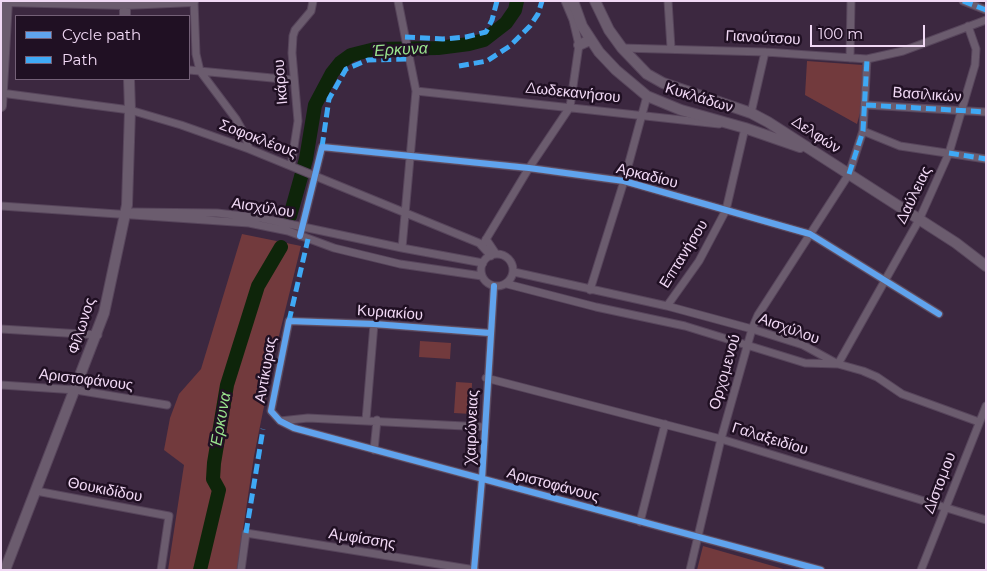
<!DOCTYPE html>
<meta charset="utf-8">
<style>
body{margin:0}
#map{position:relative;width:987px;height:571px;overflow:hidden;background:#3c2840;font-family:Montserrat,sans-serif}
canvas{display:block}
.frame{position:absolute;inset:0;border:2px solid #f1d9f5;pointer-events:none}
.legend{position:absolute;left:15px;top:15px;width:175px;height:65px;box-sizing:border-box;background:#201023;border:1px solid #746077;margin:0;padding:6px 9px;list-style:none;font-size:15px;color:#f1d9f5}
.legend li{display:flex;align-items:center;gap:10px;height:25px}
.legend b{width:25px;border:1px solid #746077}
.scale{position:absolute;left:810px;top:25px;width:115px;height:22px;box-sizing:border-box;border:2px solid #f1d9f5;border-top:0;padding-left:6px;font-size:15px;line-height:18px;white-space:nowrap;color:#f1d9f5;-webkit-text-stroke:4px #201023;paint-order:stroke}
</style>
<div id="map">
<canvas width="987" height="571"></canvas>
<div class="frame"></div>
<ul class="legend">
<li><b style="height:6px;background:#60a3ed"></b>Cycle path</li>
<li><b style="height:6px;background:#3fa9f5"></b>Path</li>
</ul>
<div class="scale">100 m</div>
</div>
<script>
const ctx = document.querySelector('canvas').getContext('2d');
ctx.lineJoin = 'round';
function fill(path, color) { ctx.fillStyle = color; ctx.fill(path, 'evenodd'); }
const shape = rows => new Path2D(rows.map(r => 'M' + r).join(''));
function strokePath(path, color, width, dash) { ctx.strokeStyle = color; ctx.lineWidth = width; ctx.lineCap = dash ? 'butt' : 'round'; ctx.setLineDash(dash || []); ctx.stroke(path); }
function drawText(font, color, halo, rows, align = 'center') {
  ctx.font = font + ' Montserrat,sans-serif'; ctx.lineWidth = 5; ctx.setLineDash([]); ctx.textBaseline = 'middle'; ctx.strokeStyle = halo; ctx.fillStyle = color; for (const [text, x, y, turn = 0] of rows) {
    ctx.save(); ctx.translate(x, y); ctx.rotate((+turn || 0) * Math.PI / 180); ctx.textAlign = isNaN(turn) ? turn : align; if (halo) ctx.strokeText(text, 0, 0); ctx.fillText(text, 0, 0); ctx.restore();
  }
}
fill(shape([
 [807,61,863,65,863,102,857,124,805,95],
 [242,234,301,246,275,352,254,456,237,570,168,570,184,465,164,450,170,418,179,394,201,369],
 [420,341,451,343,450,359,419,357],
 [456,382,472,383,471,414,454,413],
 [703,546,787,570,697,570]
]), '#723a3d');
strokePath(shape([
 [290,216,306,159,315,105,332,73,340,63,351,55,375,49,438,48,469,44,484,40,506,23,515,10,517,1],
 [200,570,219,490,213,479,214,463,227,385,258,286,281,247]
]), '#0e250a', 14);
const minor = shape([
 [194,1,196,54,200,71,236,119,245,135,249,149],
 [398,1,416,91,402,248],
 [668,1,671,48],
 [963,1,986,10],
 [622,48,765,52,867,59,903,51,986,20],
 [850,58,851,1],
 [189,70,293,80],
 [416,91,719,124],
 [1,93,130,110,181,125,249,149,479,243,491,256],
 [866,105,986,112],
 [751,113,765,52],
 [863,131,900,146,986,159],
 [291,166,298,121,292,53,293,36,295,30,311,11,313,1],
 [1,206,249,223,288,231,334,248,400,264,482,276],
 [133,212,217,213,261,218,402,248,483,263],
 [300,236,322,147,529,168,624,181,810,234,939,314],
 [486,239,496,254],
 [482,246,529,168,570,107,579,45,573,20,565,1],
 '481 270a16 16 0 1 1 32 0a16 16 0 1 1-32 0Z',
 [514,272,667,306,752,329,803,345,836,363],
 [507,284,596,307,685,326,805,363,838,364,863,371,877,377,902,394,979,422],
 [590,290,624,181,647,96],
 [667,306,699,261,726,210,745,128],
 [1,329,98,335],
 [490,333,374,324,289,321,271,411,280,421,294,428,821,570],
 [838,364,919,220,949,153,975,65,976,49,968,26],
 [486,378,721,439,986,520],
 [1,385,76,390,167,405],
 [366,420,374,324],
 [280,421,308,418,484,427],
 [374,450,377,420],
 [36,491,169,516,161,570],
 [640,522,665,424],
 [241,570,246,533,475,570],
 [474,570,482,479,494,286],
 [690,570,721,439,752,329,758,315,849,174,863,131,867,59],
 [921,570,986,406]
]);
const secondary = shape([
 [4,1,125,4,193,1],
 [573,1,582,26,599,52,616,70,647,96,681,110,745,128,800,147],
 [595,1,609,30,622,48,647,74,663,83,751,113,768,122,956,243,986,266],
 [125,4,125,16],
 [579,45,590,40],
 [1,106,7,1],
 [5,570,104,313,127,205,130,110,129,79]
]);
strokePath(minor, '#57455b', 9);
strokePath(secondary, '#57455b', 12);
strokePath(minor, '#6b5c6e', 7);
strokePath(secondary, '#6b5c6e', 10);
strokePath(shape([
 [963,1,986,10],
 [405,37,443,39,466,37,486,32,492,20,497,1],
 [459,66,487,61,510,46,530,26,538,14,542,1],
 [866,105,986,112],
 [322,147,329,99,346,69,368,60,410,59],
 [949,153,986,159],
 [849,174,863,131,867,59],
 [289,321,308,239],
 [246,533,263,429]
]), '#3fa9f5', 5, [10, 5]);
strokePath(shape([
 [300,236,322,147,529,168,624,181,810,234,939,314],
 [490,333,374,324,289,321,271,411,280,421,294,428,821,570],
 [474,570,482,479,494,286]
]), '#60a3ed', 6);
drawText('15px', '#f1d9f5', '#201023', [
 ["Γιανούτσου",763,38,3],
 ["Ικάρου",281,82,-95],
 ["Δωδεκανήσου",573,93,6],
 ["Βασιλικών",927,95,4],
 ["Κυκλάδων",699,98,17],
 ["Δελφών",816,135,33],
 ["Σοφοκλέους",258,139,21],
 ["Αρκαδίου",647,176,14],
 ["Δαύλειας",914,195,-64],
 ["Αισχύλου",263,208,9],
 ["Επτανήσου",684,254,-58],
 ["Κυριακίου",390,313,4],
 ["Φίλωνος",82,326,-72],
 ["Αισχύλου",789,329,20],
 ["Αντίκυρας",266,370,-80],
 ["Ορχομενού",725,372,-74],
 ["Αριστοφάνους",86,380,7],
 ["Χαιρώνειας",472,427,-88],
 ["Γαλαξειδίου",770,439,17],
 ["Δίστομου",940,483,-69],
 ["Αριστοφάνους",553,485,15],
 ["Θουκιδίδου",105,490,11],
 ["Αμφίσσης",362,539,9]
]);
drawText('italic 16px', '#99e38d', '#201023', [
 ["Έρκυνα",400,50,-3],
 ["Έρκυνα",221,420,-80]
]);
</script>
